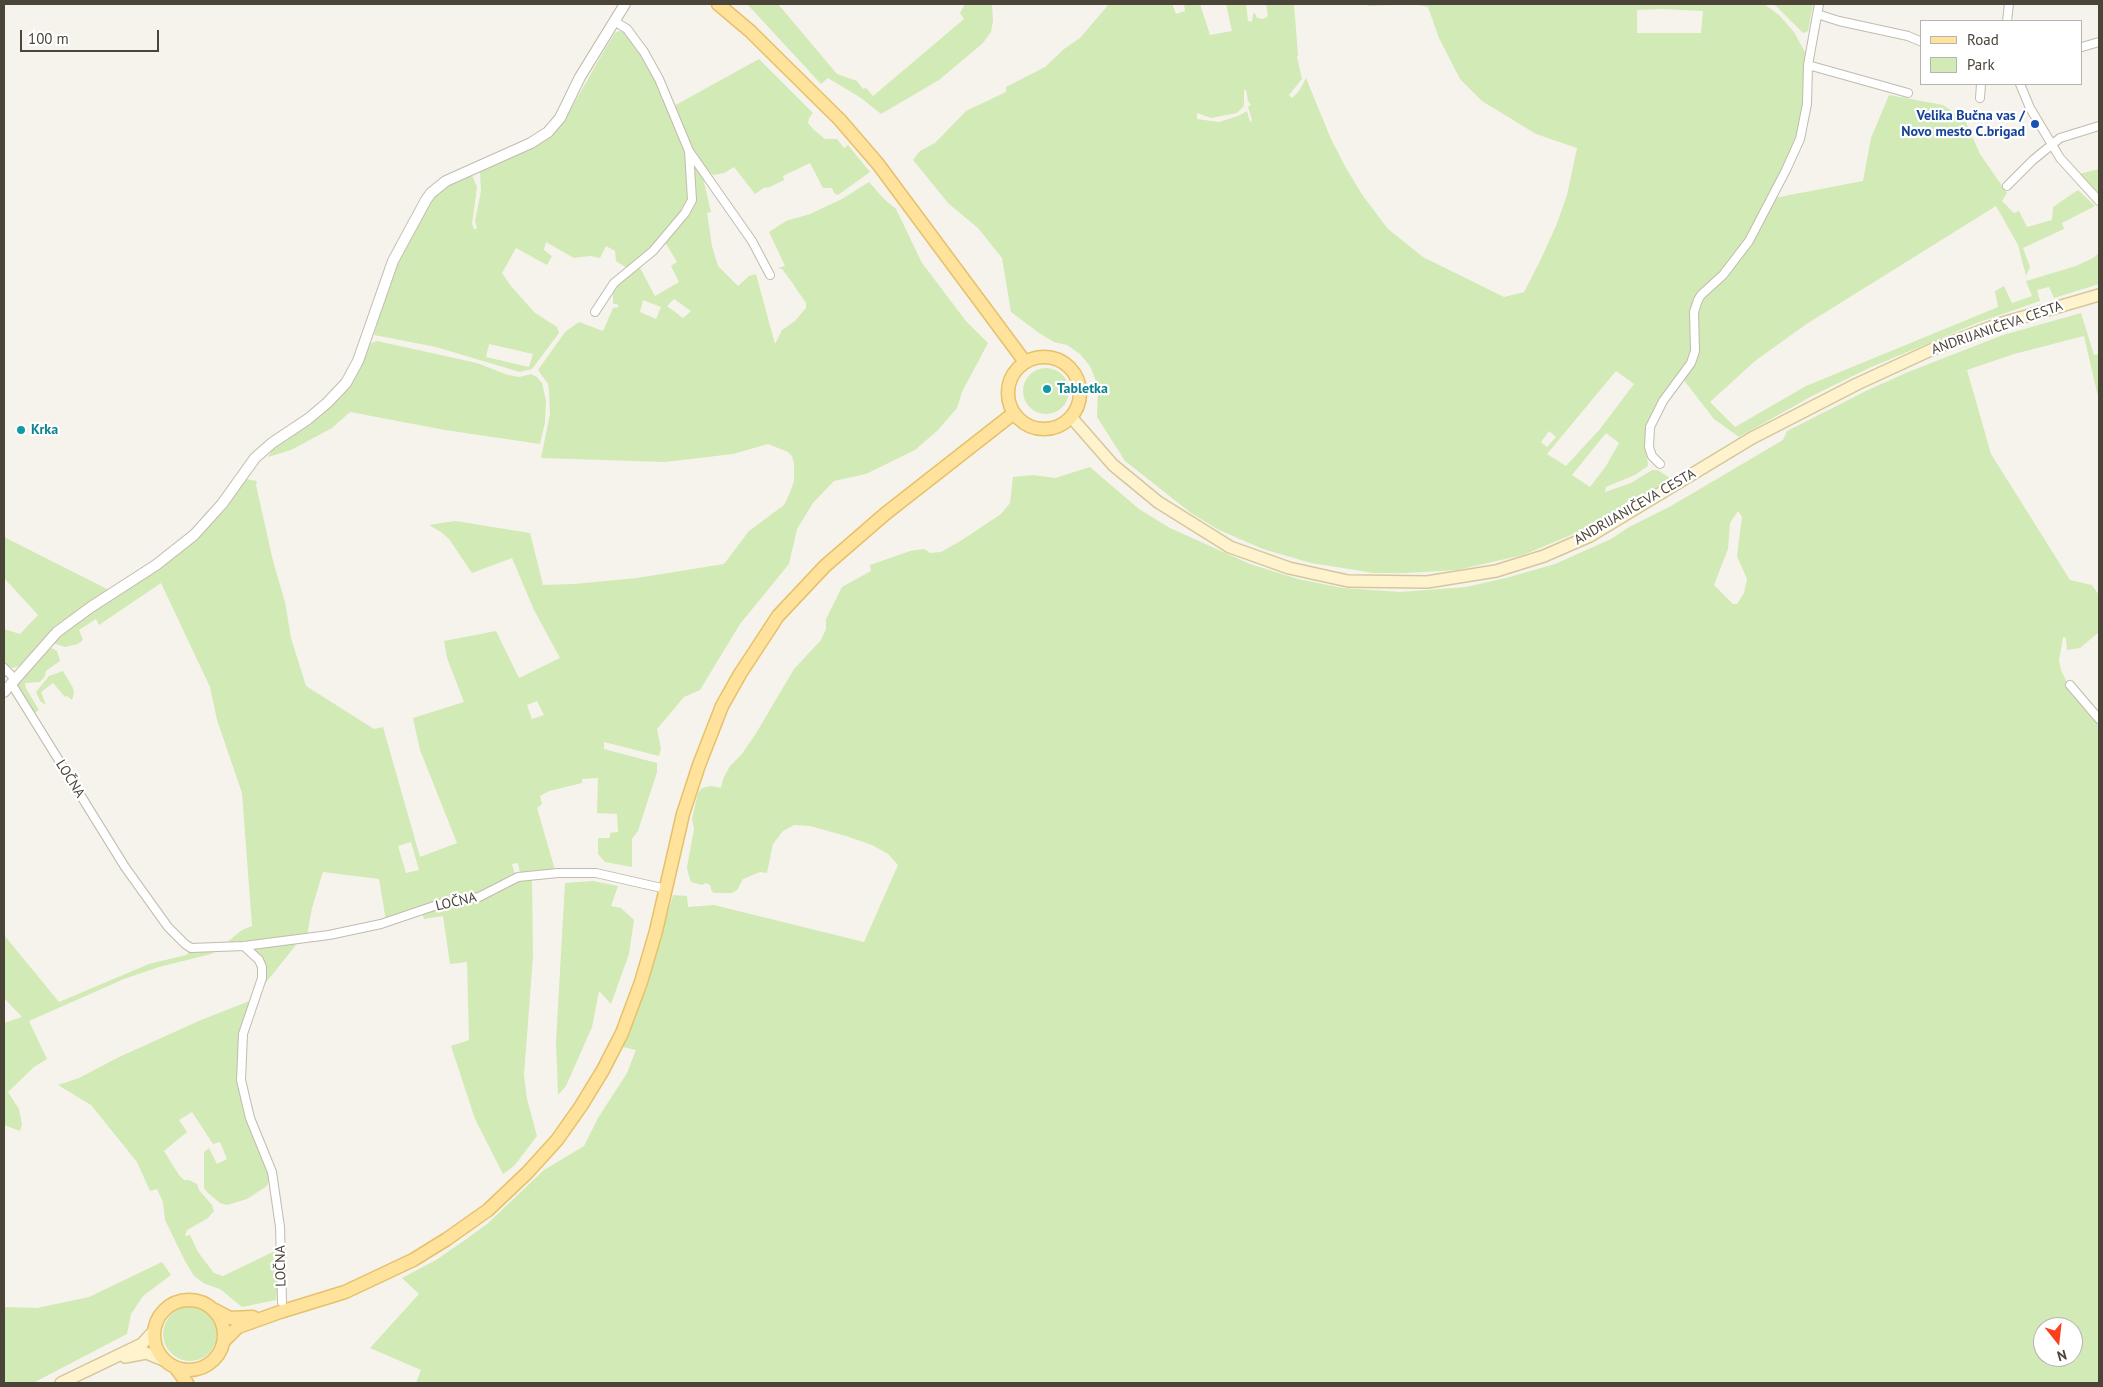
<!DOCTYPE html>
<meta charset="utf-8">
<style>
body{margin:0}
#map{position:relative;width:2103px;height:1387px;overflow:hidden;background:#f6f3ec;font-family:"PT Sans",sans-serif}
canvas{display:block}
.frame{position:absolute;inset:0;border:5px solid #4b4439;pointer-events:none}
.legend{position:absolute;left:1920px;top:20px;width:162px;height:65px;box-sizing:border-box;background:#fff;border:1px solid #b7b4b0;margin:0;padding:6px 9px;list-style:none;font-size:15px;color:#4b4439}
.legend li{display:flex;align-items:center;gap:10px;height:25px}
.legend b{width:25px;border:1px solid #b7b4b0}
.north{position:absolute;left:2033px;top:1317px;width:50px;height:50px;box-sizing:border-box;background:#fff;border:1px solid #b7b4b0;border-radius:50%;rotate:164deg;font-size:14px;font-weight:700;line-height:20px;text-align:center;color:#4b4439}
.north::after{content:'';display:block;margin:auto;width:18px;height:22px;background:#fc3f1d;clip-path:polygon(50% 0,100% 100%,50% 72%,0 100%)}
.scale{position:absolute;left:20px;top:30px;width:139px;height:22px;box-sizing:border-box;border:2px solid #4b4439;border-top:0;padding-left:6px;font-size:15px;line-height:18px;white-space:nowrap;color:#4b4439;-webkit-text-stroke:4px #fff;paint-order:stroke}
</style>
<div id="map">
<canvas width="2103" height="1387"></canvas>
<div class="frame"></div>
<ul class="legend">
<li><b style="height:6px;background:#ffe39c"></b>Road</li>
<li><b style="height:14px;background:#d2eab5"></b>Park</li>
</ul>
<div class="north">N</div>
<div class="scale">100 m</div>
</div>
<script>
const ctx = document.querySelector('canvas').getContext('2d');
ctx.lineJoin = 'round';
function fill(path, color) { ctx.fillStyle = color; ctx.fill(path, 'evenodd'); }
const shape = rows => new Path2D(rows.map(r => 'M' + r).join(''));
function strokePath(path, color, width, dash) { ctx.strokeStyle = color; ctx.lineWidth = width; ctx.lineCap = dash ? 'butt' : 'round'; ctx.setLineDash(dash || []); ctx.stroke(path); }
function drawText(font, color, halo, rows, align = 'center') {
  ctx.font = font + ' "PT Sans",sans-serif'; ctx.lineWidth = 4.5; ctx.setLineDash([]); ctx.textBaseline = 'middle'; ctx.strokeStyle = halo; ctx.fillStyle = color; for (const [text, x, y, turn = 0] of rows) {
    ctx.save(); ctx.translate(x, y); ctx.rotate((+turn || 0) * Math.PI / 180); ctx.textAlign = isNaN(turn) ? turn : align; if (halo) ctx.strokeText(text, 0, 0); ctx.fillText(text, 0, 0); ctx.restore();
  }
}
fill(shape([
 [747,4,778,4,837,74,857,81,863,89,866,88,873,96,964,19,960,13,965,4,992,4,993,21,991,32,983,43,939,80,881,114,861,98,828,78,821,84],
 [1109,4,1172,4,1176,14,1185,11,1184,4,1200,4,1210,35,1232,31,1226,4,1246,4,1248,21,1252,22,1253,14,1255,13,1257,18,1263,19,1268,16,1266,4,1294,4,1298,55,1297,57,1302,79,1289,95,1292,98,1299,91,1306,78,1331,139,1346,168,1363,196,1388,229,1423,257,1504,297,1524,292,1540,261,1556,226,1567,195,1577,148,1536,134,1482,101,1460,79,1439,38,1428,7,1414,4,1368,6,1368,4,1764,4,1779,15,1794,32,1806,54,1804,98,1798,136,1748,239,1730,264,1701,291,1689,361,1671,384,1646,448,1648,466,1635,475,1606,487,1605,492,1631,483,1652,470,1658,470,1671,479,1593,526,1523,555,1457,570,1405,573,1374,573,1311,563,1263,549,1219,530,1191,513,1125,461,1097,417,1098,386,1090,366,1080,354,1067,345,1054,342,1039,333,1011,312,1002,258,978,228,949,204,913,160,920,151,935,143,966,111,1006,92,1006,87,1045,67,1064,49,1080,38],
 [1661,9,1703,11,1701,33,1637,33,1637,10],
 [1244,90,1246,90,1248,101,1251,105,1248,107,1252,120,1250,122,1247,111,1238,116,1219,122,1197,119,1197,113,1211,118,1237,113,1244,106],
 [1616,371,1634,384,1600,429,1566,466,1547,454],
 [1549,431,1556,437,1547,447,1541,442],
 [1606,433,1619,443,1606,466,1590,487,1572,475],
 [1774,4,1813,4,1808,31,1803,33],
 [619,31,626,33,644,58,656,79,685,144,689,201,684,211,652,249,627,268,616,261,615,251,606,246,600,258,590,256,574,258,546,242,544,250,552,256,547,265,516,248,502,273,511,286,535,313,557,327,559,333,532,369,520,372,436,347,374,335,379,316,396,266,434,195,440,189,472,175,477,187,472,224,474,229,477,229,475,221,481,191,480,172,492,167,555,131,568,114,605,49,615,33],
 [489,344,533,354,529,367,486,357],
 [759,59,813,113,809,118,808,123,814,130,825,139,837,139,844,148,848,145,870,172,838,195,834,193,832,188,823,188,810,163,783,176,784,180,768,188,765,187,755,194,734,167,724,173,713,175,707,169,691,146,674,106],
 [1889,95,1943,105,1965,120,1980,154,2007,193,2002,201,2014,213,2019,211,2027,227,2052,220,2053,207,2078,190,2095,206,2062,223,2064,229,2023,248,2030,267,2026,276,2018,245,1996,206,1805,325,1755,361,1710,402,1735,427,1806,386,1998,307,1995,291,2004,286,2012,303,2032,296,2026,281,2076,266,2093,258,2099,253,2099,284,2054,298,2049,287,2037,290,2040,301,1977,323,1869,368,1812,396,1739,437,1714,419,1683,379,1696,358,1698,306,1705,295,1740,259,1774,198,1863,181,1871,138],
 [691,167,697,167,703,178,711,212,707,213,712,246,718,266,738,286,749,276,756,274,775,344,782,330,795,321,806,308,806,303,791,281,782,269,778,268,785,266,769,232,786,221,810,214,842,199,869,182,884,199,896,209,922,263,966,321,988,343,962,392,957,408,937,431,915,450,866,474,834,481,813,503,797,529,789,564,740,624,700,690,684,697,657,729,661,749,659,756,604,742,604,749,657,763,657,772,638,831,632,839,632,867,605,862,598,854,598,838,610,838,610,833,618,832,617,814,597,813,598,778,582,779,582,783,549,791,540,796,542,804,537,808,555,870,520,873,518,863,512,864,515,874,491,890,473,895,453,897,386,921,379,879,323,872,312,908,307,936,242,944,226,943,242,930,252,926,242,793,217,720,210,687,161,583,99,625,96,619,79,630,83,640,78,644,65,647,53,643,75,623,174,557,206,529,225,510,246,479,257,481,256,485,273,561,285,602,291,638,306,686,374,729,383,727,420,857,457,843,420,750,413,718,464,702,447,658,444,641,496,631,519,678,560,658,534,610,512,558,472,573,449,539,441,532,429,525,455,521,530,533,543,585,574,584,637,578,724,564,749,531,784,505,789,495,794,481,794,463,792,456,788,452,768,444,733,454,665,462,541,458,550,414,549,391,548,384,538,370,565,332,579,322,603,331,613,308,619,307,617,304,613,304,613,293,625,276,639,266,655,296,679,282,671,266,677,262,665,242,689,214,694,201],
 [674,299,691,311,683,318,667,306],
 [643,300,661,307,656,319,640,312],
 [537,701,544,715,532,719,527,705],
 [411,842,419,870,406,873,398,846],
 [2099,169,2099,193,2079,174],
 [2081,313,2094,355,2099,354,2099,401,2084,336,2014,354,1967,370,1991,454,2070,580,2092,585,2099,595,2099,632,2080,648,2067,650,2066,638,2063,637,2059,661,2061,670,2068,685,2099,725,2099,1383,416,1383,421,1370,370,1348,419,1294,402,1278,436,1260,465,1240,487,1224,544,1170,584,1146,598,1118,627,1073,636,1050,623,1047,646,989,673,895,687,896,688,907,714,905,864,942,898,865,888,854,872,845,846,836,810,826,794,825,783,831,773,844,767,873,760,872,743,879,737,890,732,893,715,893,712,892,710,885,706,883,702,885,691,882,688,873,687,867,694,829,692,819,698,793,702,788,711,786,721,788,723,779,730,766,741,755,755,735,794,669,821,640,826,629,826,619,842,587,871,571,870,565,910,551,924,549,930,553,941,552,962,540,1001,514,1010,503,1013,477,1033,475,1055,478,1090,467,1139,509,1170,528,1250,564,1298,579,1343,588,1400,592,1466,587,1506,578,1555,564,1611,539,1629,527,1671,506,1783,440,1787,431,1866,391,1908,372,2003,335],
 [1738,511,1742,517,1737,556,1747,579,1744,593,1737,604,1733,604,1714,585,1728,549,1730,523],
 [2043,1327,2073,1327,2073,1357,2043,1357],
 [377,341,477,363,508,375,519,377,531,374,537,377,542,383,546,401,545,422,540,444,445,430,350,412,332,428,319,435,291,450,268,457,275,446,301,430,341,397,355,377,371,343],
 '1023 391a23 23 0 1 1 46 0a23 23 0 1 1-46 0Z',
 [4,537,109,590,56,625,19,666,13,668,4,664,4,651,5,649,4,629,20,634,38,615,4,578],
 [52,648,57,651,60,661,46,671,45,676,40,682,25,683,26,688,39,710,33,714,23,698,17,684,43,652],
 [63,671,73,688,74,693,72,700,67,696,65,697,53,683,41,692,46,705,40,701,36,692,49,676],
 [520,880,532,880,533,956,524,1075,527,1099,537,1136,514,1166,503,1174,475,1119,451,1046,469,1040,467,962,450,964,443,916,424,919,422,913],
 [593,881,618,886,611,906,621,908,634,920,629,954,611,1004,599,991,592,1027,566,1086,558,1095,556,1042,565,883],
 [4,935,59,1002,149,964,186,955,189,952,219,950,211,954,159,967,124,979,29,1021,47,1059,34,1067,8,1092,19,1109,22,1124,20,1131,4,1125,4,1023,22,1017,4,998],
 [298,942,288,955,264,985,266,973,264,963,253,949,272,944],
 [252,1000,239,1066,270,1175,267,1186,247,1199,227,1205,220,1203,208,1193,204,1188,204,1152,209,1148,217,1164,227,1159,220,1142,213,1144,192,1112,179,1120,187,1132,164,1151,179,1175,184,1180,189,1180,197,1184,199,1190,212,1205,214,1211,208,1218,187,1230,185,1236,190,1235,198,1252,214,1273,223,1276,279,1249,280,1265,276,1300,242,1307,220,1289,205,1284,194,1276,185,1261,165,1220,163,1202,157,1189,150,1191,137,1162,91,1105,58,1085,79,1078,119,1057,201,1020],
 [162,1262,171,1275,143,1296,131,1314,127,1334,33,1383,4,1383,4,1307,37,1308,89,1297],
 '163 1334a27 27 0 1 1 54 0a27 27 0 1 1-54 0Z'
]), '#d2eab5');
const minor = shape([
 [1817,14,1839,21,1908,36,1922,42],
 [614,21,627,29,644,52,659,79,689,151,752,241,770,275],
 [2007,21,2009,4],
 [2082,47,2099,42],
 [1808,65,1908,93],
 [2020,84,2030,108,2060,158,2099,201],
 [1980,98,1981,84],
 [2007,186,2033,160,2060,138,2099,126],
 [595,312,614,283,653,251,685,213,692,200,689,151],
 [1660,464,1652,456,1649,447,1650,427,1663,401,1691,363,1695,351,1694,312,1698,300,1701,295,1723,275,1749,241,1786,170,1800,139,1807,104,1808,65,1819,4],
 [4,668,15,679],
 [11,683,125,867,168,927,185,944,191,948,244,946,329,935,381,924,440,904,479,897,518,877,558,873,596,873,666,889],
 [2070,685,2099,719],
 [244,946,259,960,262,967,262,978,243,1034,241,1080,250,1118,272,1172,280,1227,282,1302]
]);
const tertiary = shape([
 [4,692,57,632,91,607,156,565,194,535,222,504,255,458,272,443,308,419,327,403,346,383,358,361,393,261,426,200,431,193,446,181,531,143,548,132,560,118,580,77,625,4]
]);
const secondary = shape([
 [1071,417,1113,465,1158,502,1230,547,1289,568,1348,581,1427,582,1496,571,1544,556,1590,536,1752,438,1857,384,1933,349,1999,324,2099,295],
 [125,1357,146,1353,166,1361],
 [61,1383,142,1344,154,1331]
]);
const primary = shape([
 [718,4,750,31,840,120,878,164,1025,362],
 '1008 393a36 36 0 1 1 72 0a36 36 0 1 1-72 0Z',
 '154 1335a35 35 0 1 1 70 0a35 35 0 1 1-70 0Z',
 [215,1310,230,1318,253,1317],
 [224,1341,238,1327,280,1312,345,1292,413,1260,447,1239,488,1210,527,1173,557,1140,581,1106,603,1070,622,1033,641,982,656,931,683,814,699,765,722,706,740,674,778,616,825,566,885,514,1014,413],
 [175,1367,187,1383]
]);
strokePath(minor, '#c2bbae', 10);
strokePath(tertiary, '#c2bbae', 12);
strokePath(secondary, '#d6c79b', 14);
strokePath(primary, '#e6c16a', 15);
strokePath(minor, '#fff', 8);
strokePath(tertiary, '#fff', 10);
strokePath(secondary, '#fff3cd', 11);
strokePath(primary, '#ffe39c', 12);
for (const [x, y, r, color] of [
 [2035,124,5,"#1a4fb4"],
 [1047,389,5,"#0f9aa8"],
 [21,430,5,"#0f9aa8"]
]) { const dot = new Path2D(); dot.arc(x, y, r, 0, 2 * Math.PI); ctx.fillStyle = color; ctx.fill(dot); strokePath(dot, '#fff', 2); }
drawText('bold 14px', '#164399', '#fff', [
 ["Velika Bučna vas /",2025,116],
 ["Novo mesto C.brigad",2025,132]
], 'right');
drawText('14px', '#4b4439', '#fff', [
 ["ANDRIJANIČEVA CESTA",1997,328,-19],
 ["ANDRIJANIČEVA CESTA",1635,507,-30],
 ["LOČNA",70,779,58],
 ["LOČNA",456,902,-13],
 ["LOČNA",281,1266,-91]
]);
drawText('bold 14px', '#0d838f', '#fff', [
 ["Tabletka",1057,389],
 ["Krka",31,430]
], 'left');
</script>
